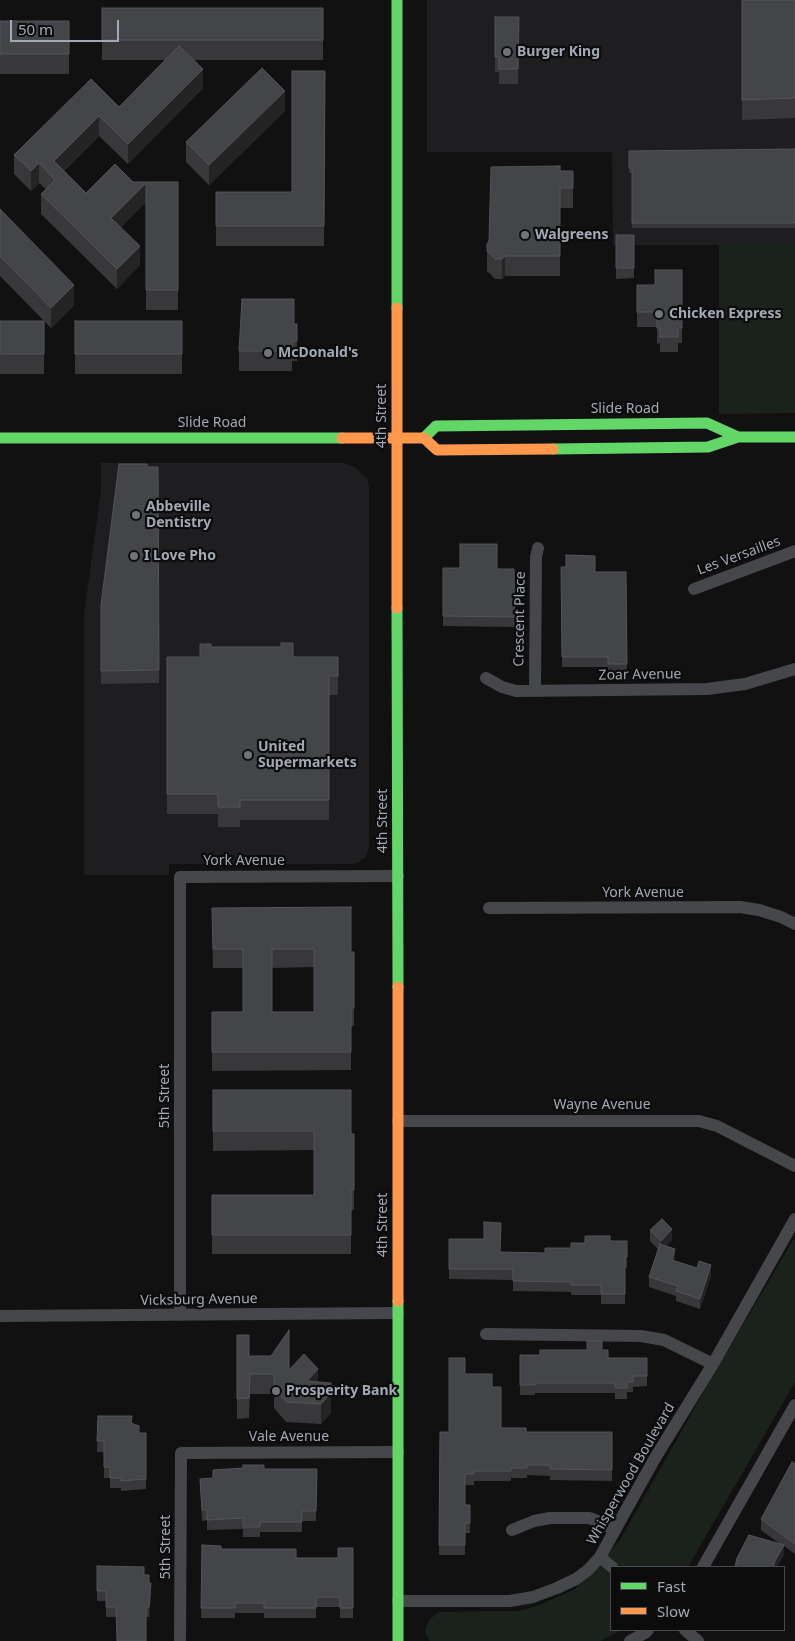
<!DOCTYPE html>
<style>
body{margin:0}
#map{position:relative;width:795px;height:1641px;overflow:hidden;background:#111112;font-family:"Noto Sans",sans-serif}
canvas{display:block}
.legend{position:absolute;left:610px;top:1566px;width:175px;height:65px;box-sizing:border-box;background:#0c0c0d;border:1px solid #484b50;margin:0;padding:6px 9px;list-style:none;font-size:15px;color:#a1a9b4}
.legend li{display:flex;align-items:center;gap:10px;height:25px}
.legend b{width:25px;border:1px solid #484b50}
.scale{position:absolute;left:10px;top:20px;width:109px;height:22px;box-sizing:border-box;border:2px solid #a1a9b4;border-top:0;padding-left:6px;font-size:15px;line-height:18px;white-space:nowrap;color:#a1a9b4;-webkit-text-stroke:4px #0c0c0d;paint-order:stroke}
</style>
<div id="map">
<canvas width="795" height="1641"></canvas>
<ul class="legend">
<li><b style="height:6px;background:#63d668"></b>Fast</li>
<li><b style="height:6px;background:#ff974d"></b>Slow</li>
</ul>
<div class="scale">50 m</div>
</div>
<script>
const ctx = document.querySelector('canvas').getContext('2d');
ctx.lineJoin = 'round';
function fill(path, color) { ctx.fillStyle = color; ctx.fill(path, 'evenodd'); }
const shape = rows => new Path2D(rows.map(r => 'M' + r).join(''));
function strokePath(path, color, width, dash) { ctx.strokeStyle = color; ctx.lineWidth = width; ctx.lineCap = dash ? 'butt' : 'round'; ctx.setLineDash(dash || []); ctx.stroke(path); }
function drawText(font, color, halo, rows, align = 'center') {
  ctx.font = font + ' "Noto Sans",sans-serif'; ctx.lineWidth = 4.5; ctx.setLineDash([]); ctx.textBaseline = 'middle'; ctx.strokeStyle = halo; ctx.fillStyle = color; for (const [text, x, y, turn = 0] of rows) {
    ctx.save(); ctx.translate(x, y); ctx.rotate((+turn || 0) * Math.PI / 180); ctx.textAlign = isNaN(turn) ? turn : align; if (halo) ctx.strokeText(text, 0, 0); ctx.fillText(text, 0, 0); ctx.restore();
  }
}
fill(shape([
 [427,0,795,0,795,245,613,245,612,152,427,152],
 [101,463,344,463,355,467,367,478,369,487,369,847,366,857,359,862,353,864,169,864,169,875,84,875,84,615,101,490]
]), '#1e1e20');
fill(shape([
 [719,245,795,245,795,413,719,414],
 [795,1237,795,1382,688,1567,611,1567,611,1630,622,1630,600,1641,430,1641,425,1632,426,1627,429,1620,439,1612,519,1611,540,1605,575,1589,620,1540,711,1379]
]), '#1b221c');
strokePath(shape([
 [694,589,795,551],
 [486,678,502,687,516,691,707,689,745,684,795,669],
 [535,691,536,557,538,548],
 [489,908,740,907,759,910,781,917,795,924],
 [398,1121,699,1121,717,1126,795,1166],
 [180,1315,180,877,398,876],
 [0,1316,398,1313],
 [486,1334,641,1336,664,1340,713,1364],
 [512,1530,534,1521,550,1518,589,1518,600,1522,614,1530],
 [600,1557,612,1567],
 [703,1567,795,1405],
 [398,1601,510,1601,533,1597,557,1588,576,1579,588,1570,600,1557,655,1458,713,1364,795,1219],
 [685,1630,698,1641],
 [180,1641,181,1453,398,1452],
 [630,1641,645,1633,648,1630]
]), '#46474a', 12);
strokePath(shape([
 [397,0,397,308],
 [0,438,342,438],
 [424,438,436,426,707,423,738,437],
 [553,449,708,447,738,437,795,437],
 [397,608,398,987],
 [398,1301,398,1641]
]), '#63d668', 11);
strokePath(shape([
 [397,308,397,608],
 [342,438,424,438,437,450,553,449],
 [398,987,398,1301]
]), '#ff974d', 11);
fill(shape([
 [742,0,795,0,795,118,742,120],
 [102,8,323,8,323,60,194,60,203,88,128,164,99,136,64,171,86,193,133,182,178,182,178,310,146,310,146,202,121,227,140,265,117,289,41,214,41,194,46,189,39,183,31,191,14,174,14,155,119,107,165,60,102,60],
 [495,17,519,17,518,84,499,84,499,72,495,72],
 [0,21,69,21,69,74,0,74],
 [325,71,324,246,216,246,216,192,292,192],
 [285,111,209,185,186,162,186,142],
 [795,149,795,228,632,228,632,173,629,173,629,151],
 [560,171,573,171,573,208,560,208,560,276,505,276,502,279,495,279,487,271,487,244],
 [0,209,74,305,51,328,0,276],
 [616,235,634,235,634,278,616,279],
 [682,270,682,343,678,343,678,352,660,352,660,343,657,344,657,327,637,327,637,285,655,285],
 [0,321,44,321,44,374,0,374],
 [75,321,182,321,182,374,75,374],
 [294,324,297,324,297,361,292,361,292,371,239,371,239,351],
 [147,467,158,467,159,683,101,684,101,605],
 [561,567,595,572,626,572,627,674,608,675,608,667,562,667],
 [443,568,514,569,515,627,443,626],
 [211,647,293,657,338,657,338,695,329,695,329,820,240,820,240,827,218,827,218,814,167,814,167,657,200,657],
 [212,908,351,952,354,952,354,1026,351,1026,351,1070,212,1071,212,1012,243,1012,243,968,213,968],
 [314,967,314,1012,272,1012,272,968],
 [213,1090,351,1134,354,1190,354,1210,351,1210,351,1254,212,1254,212,1195,314,1195,314,1150,213,1151],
 [650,1230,672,1240,666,1246,675,1260,675,1261,711,1276,700,1309,676,1301,676,1296,649,1287,649,1277,658,1249,650,1241],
 [449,1239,500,1252,545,1253,571,1248,585,1243,610,1241,627,1241,627,1268,625,1268,625,1304,601,1304,601,1295,571,1295,571,1292,513,1291,513,1280,449,1279],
 [237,1335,249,1356,289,1370,318,1382,331,1413,321,1424,286,1422,274,1408,274,1394,250,1394,249,1418,237,1419],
 [587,1350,602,1350,608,1358,647,1358,647,1386,633,1387,633,1392,627,1392,627,1399,615,1399,615,1393,535,1393,535,1395,520,1395,520,1355,540,1355],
 [465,1374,492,1387,501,1428,526,1432,612,1432,612,1481,550,1480,550,1476,527,1475,527,1478,511,1478,511,1481,474,1481,474,1485,465,1485,465,1505,470,1505,470,1533,465,1533,465,1555,439,1555,440,1432,449,1432],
 [98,1416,132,1423,139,1433,146,1433,146,1489,121,1491,121,1488,110,1488,110,1478,104,1478,104,1452,97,1452],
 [795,1463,795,1554,784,1546,784,1555,780,1544,761,1530,761,1519],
 [264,1469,317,1469,316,1521,302,1521,302,1532,260,1532,260,1537,243,1537,243,1529,207,1530,207,1520,202,1521,200,1479,213,1478],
 [202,1545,221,1549,296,1558,338,1558,353,1548,353,1618,340,1618,340,1607,316,1607,316,1618,264,1618,264,1613,235,1613,235,1618,201,1618],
 [97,1566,144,1575,149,1583,151,1593,149,1617,106,1617,106,1601,97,1601]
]), '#38383b');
fill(shape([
 [203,69,203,88,128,164,128,144],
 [285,91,285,111,209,185,209,165],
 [99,116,99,136,55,179,54,161],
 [39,163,39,183,31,191,31,171],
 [146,183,146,202,111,237,111,218],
 [140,246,140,265,117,289,117,269],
 [505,256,505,276,502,279,502,259],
 [74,285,74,305,51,328,51,308],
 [672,1229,672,1240,661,1251,661,1241],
 [675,1249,675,1260,672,1270,672,1260],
 [711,1265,711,1276,700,1309,700,1299],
 [318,1369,318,1389,307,1381],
 [331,1393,331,1413,321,1424,321,1404],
 [784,1545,784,1555,777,1567,773,1567,775,1561],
 [151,1583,151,1593,149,1617,149,1607]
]), '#242425');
const building = shape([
 [742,0,795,0,795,98,742,100,742,0],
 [102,8,323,8,323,40,102,40,102,8],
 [495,17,519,17,518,69,499,69,499,57,495,57,495,17],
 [0,21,69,21,69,54,0,54,0,21],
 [179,46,203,69,128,144,99,116,54,161,86,193,115,164,133,182,178,182,178,290,146,290,146,183,111,218,140,246,117,269,41,194,55,180,39,163,31,171,14,155,91,79,119,107,179,46],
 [262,68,285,91,209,165,186,142,262,68],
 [292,71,325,71,324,226,216,226,216,192,292,192,292,71],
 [795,149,795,223,632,223,632,168,629,168,629,151,795,149],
 [560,166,560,171,573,171,573,188,560,188,560,256,505,256,502,259,495,259,487,251,487,244,489,241,491,167,560,166],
 [0,209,74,285,51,308,0,256,0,209],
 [616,235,634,235,634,268,616,268,616,235],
 [655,270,682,270,682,328,678,328,678,337,660,337,660,328,657,328,657,312,637,312,637,285,655,285,655,270],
 [242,299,294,299,294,324,297,324,297,341,292,341,292,351,239,351,242,299],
 [0,321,44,321,44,354,0,354,0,321],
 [75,321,182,321,182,354,75,354,75,321],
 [119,464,147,464,147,467,158,467,159,670,101,671,101,605,119,464],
 [460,544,497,544,497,569,514,569,515,617,443,616,443,568,460,568,460,544],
 [566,555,595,556,595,572,626,572,627,664,608,664,608,657,562,657,561,567,566,567,566,555],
 [281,643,293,643,293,657,338,657,338,676,329,676,329,800,240,800,240,807,218,807,218,794,167,794,167,657,200,657,200,644,211,644,211,647,281,647,281,643],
 [351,907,351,952,354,952,354,1008,351,1008,351,1052,212,1052,212,1012,243,1012,243,949,213,949,212,908,351,907],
 [272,949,314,949,314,1012,272,1012,272,949],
 [213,1090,351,1090,351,1134,354,1134,354,1190,351,1190,351,1235,212,1235,212,1195,314,1195,314,1131,213,1131,213,1090],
 [662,1219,672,1229,661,1241,650,1230,662,1219],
 [484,1222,501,1223,500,1252,545,1253,545,1248,571,1248,571,1243,585,1243,585,1236,610,1236,610,1241,627,1241,627,1257,625,1257,625,1294,601,1294,601,1285,571,1285,571,1282,513,1281,513,1269,449,1269,449,1239,484,1239,484,1222],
 [660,1244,675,1249,672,1260,697,1268,699,1261,711,1265,700,1299,676,1291,678,1286,649,1277,660,1244],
 [289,1330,289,1370,304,1354,318,1369,307,1381,331,1383,331,1393,321,1404,286,1402,274,1388,274,1374,250,1374,249,1398,237,1399,237,1335,249,1335,249,1356,271,1356,289,1330],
 [587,1341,602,1341,602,1350,608,1350,608,1358,647,1358,647,1376,633,1376,633,1382,627,1382,627,1388,615,1388,615,1383,535,1383,535,1385,520,1385,520,1355,540,1355,540,1350,587,1350,587,1341],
 [449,1358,465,1358,465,1374,492,1374,492,1387,501,1387,501,1428,526,1428,526,1432,612,1432,612,1470,550,1469,550,1465,527,1465,527,1468,511,1468,511,1471,474,1471,474,1474,465,1474,465,1505,470,1505,470,1523,465,1523,465,1545,439,1545,440,1432,449,1432,449,1358],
 [98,1416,132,1416,131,1423,139,1426,139,1433,146,1433,146,1479,121,1481,121,1478,110,1478,110,1467,104,1467,104,1441,97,1441,98,1416],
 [792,1462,795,1464,795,1463,795,1544,761,1519,792,1462],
 [243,1465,264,1465,264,1469,317,1469,316,1511,302,1511,302,1522,260,1522,260,1527,243,1527,243,1518,207,1520,207,1510,202,1510,200,1479,213,1478,213,1470,243,1468,243,1465],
 [749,1535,784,1545,775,1561,773,1567,735,1567,737,1558,749,1535],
 [202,1545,221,1546,221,1549,296,1549,296,1558,338,1558,338,1548,353,1548,353,1608,340,1608,340,1597,316,1597,316,1608,264,1608,264,1603,235,1603,235,1608,201,1608,202,1545],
 [97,1566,144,1567,144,1575,149,1575,149,1583,151,1583,149,1607,146,1607,146,1641,117,1641,116,1607,106,1607,106,1591,97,1591,97,1566]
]);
fill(building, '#434548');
strokePath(building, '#525459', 1);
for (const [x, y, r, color] of [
 [507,52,5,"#6f747b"],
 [525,235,5,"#6f747b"],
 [659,314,5,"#6f747b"],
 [268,353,5,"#6f747b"],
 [136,515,5,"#6f747b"],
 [134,556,5,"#6f747b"],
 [248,755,5,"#6f747b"],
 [276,1391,5,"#6f747b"]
]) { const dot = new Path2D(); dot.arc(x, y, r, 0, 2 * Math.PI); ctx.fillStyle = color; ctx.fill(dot); strokePath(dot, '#0c0c0d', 2); }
drawText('bold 14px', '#a1a9b4', '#0c0c0d', [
 ["Burger King",517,52],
 ["Walgreens",535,235],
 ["Chicken Express",669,314],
 ["McDonald's",278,353],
 ["Abbeville",146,507],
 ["Dentistry",146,523],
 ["I Love Pho",144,556],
 ["United",258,747],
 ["Supermarkets",258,763],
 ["Prosperity Bank",286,1391]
], 'left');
drawText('14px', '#a1a9b4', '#0c0c0d', [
 ["Slide Road",625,409],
 ["4th Street",382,416,-90],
 ["Slide Road",212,423],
 ["Les Versailles",739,556,-20],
 ["Crescent Place",520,619,-89],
 ["Zoar Avenue",640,675,-1],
 ["4th Street",383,821,-90],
 ["York Avenue",244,861],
 ["York Avenue",643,893],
 ["5th Street",165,1096,-90],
 ["Wayne Avenue",602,1105],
 ["4th Street",383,1225,-90],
 ["Vicksburg Avenue",199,1300,-1],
 ["Vale Avenue",289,1437],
 ["Whisperwood Boulevard",631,1474,-60],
 ["5th Street",166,1547,-90]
]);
</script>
